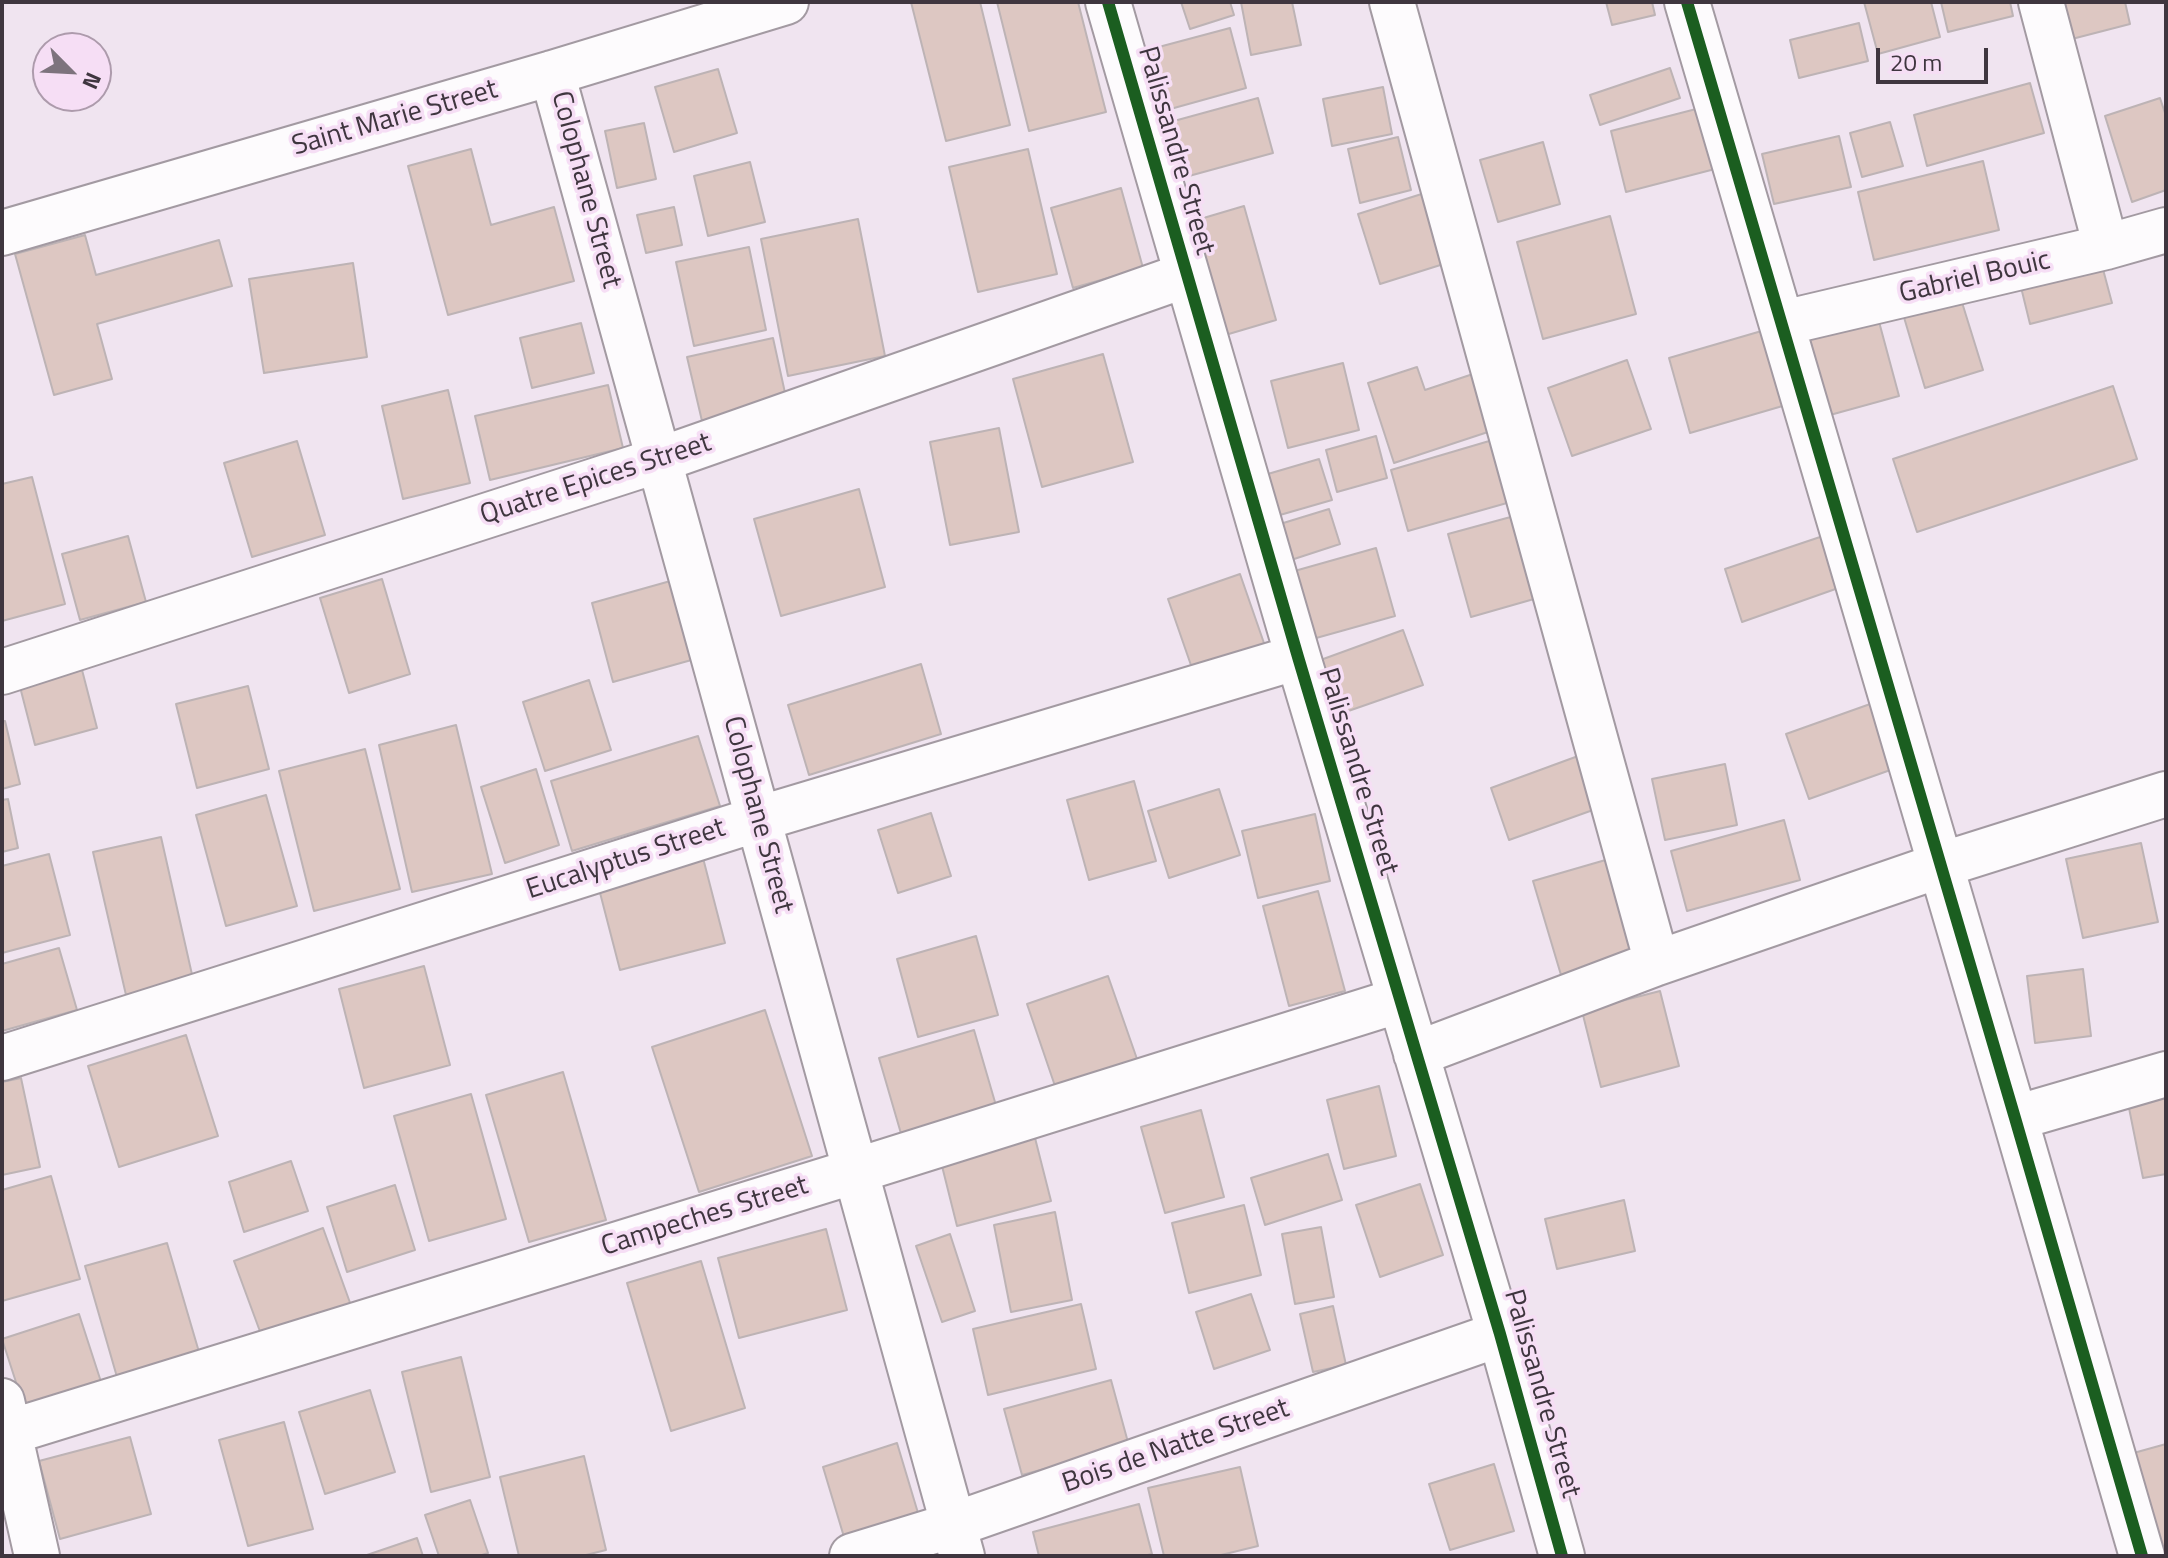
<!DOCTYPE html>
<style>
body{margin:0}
#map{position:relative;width:2168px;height:1558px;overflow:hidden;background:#f0e4f0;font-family:"Titillium Web",sans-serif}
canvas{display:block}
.frame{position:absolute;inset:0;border:4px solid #3f363f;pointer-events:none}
.north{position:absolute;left:32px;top:32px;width:80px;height:80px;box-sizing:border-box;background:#f6def5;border:2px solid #ad9bac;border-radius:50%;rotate:114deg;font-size:22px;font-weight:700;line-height:32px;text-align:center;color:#3f363f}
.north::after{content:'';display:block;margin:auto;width:28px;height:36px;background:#7d737d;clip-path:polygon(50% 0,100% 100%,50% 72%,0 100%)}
.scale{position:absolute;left:1876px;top:48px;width:112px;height:36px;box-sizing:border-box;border:4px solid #3f363f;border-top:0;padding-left:10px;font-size:24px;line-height:28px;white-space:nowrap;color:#3f363f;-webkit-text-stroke:6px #f6def5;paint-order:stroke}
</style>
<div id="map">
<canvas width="2168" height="1558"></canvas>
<div class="frame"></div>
<div class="north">N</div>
<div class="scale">20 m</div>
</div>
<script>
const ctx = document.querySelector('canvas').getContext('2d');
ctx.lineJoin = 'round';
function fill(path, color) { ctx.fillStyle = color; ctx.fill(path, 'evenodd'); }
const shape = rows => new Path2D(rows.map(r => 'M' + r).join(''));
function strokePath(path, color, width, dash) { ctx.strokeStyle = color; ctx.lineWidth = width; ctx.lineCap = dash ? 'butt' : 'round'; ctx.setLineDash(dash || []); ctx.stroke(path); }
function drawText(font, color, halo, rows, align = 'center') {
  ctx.font = font + ' "Titillium Web",sans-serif'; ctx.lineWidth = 7; ctx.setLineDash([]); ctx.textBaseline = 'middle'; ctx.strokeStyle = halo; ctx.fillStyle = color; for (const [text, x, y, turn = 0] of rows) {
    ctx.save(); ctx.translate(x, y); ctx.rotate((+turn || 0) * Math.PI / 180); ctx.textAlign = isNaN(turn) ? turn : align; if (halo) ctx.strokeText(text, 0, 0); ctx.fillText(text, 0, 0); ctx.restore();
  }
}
const building = shape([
 [911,2,980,2,1010,125,946,141,911,2],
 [997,2,1078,2,1106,112,1029,131,997,2],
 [1181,2,1230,2,1234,15,1190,29,1181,2],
 [1241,2,1292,2,1301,45,1251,55,1241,2],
 [1606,2,1652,2,1655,15,1612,25,1606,2],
 [1864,2,1931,2,1940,37,1878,54,1864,2],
 [1941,2,2010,2,2013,16,1948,32,1941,2],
 [2058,2,2125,2,2130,24,2068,40,2058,2],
 [1859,23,1868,61,1799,78,1790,40,1859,23],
 [1230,28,1246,88,1156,113,1140,52,1230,28],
 [1670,68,1680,98,1600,125,1590,95,1670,68],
 [718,69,737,133,674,152,655,87,718,69],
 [2030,83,2044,133,1927,166,1914,115,2030,83],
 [1383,87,1392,134,1332,146,1323,99,1383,87],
 [1258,98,1273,153,1178,179,1163,124,1258,98],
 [2160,98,2166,116,2166,190,2132,202,2105,116,2160,98],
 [1700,108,1715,169,1626,192,1611,131,1700,108],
 [1890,122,1903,166,1862,177,1850,133,1890,122],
 [644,123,656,179,617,188,605,131,644,123],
 [1839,136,1851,187,1774,204,1762,154,1839,136],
 [1398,137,1411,190,1360,203,1348,149,1398,137],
 [1543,142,1560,204,1498,222,1480,160,1543,142],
 [471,149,491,225,554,207,574,281,448,315,408,166,471,149],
 [1028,149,1057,274,978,292,949,167,1028,149],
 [1983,161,1999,230,1874,260,1858,192,1983,161],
 [750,162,765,222,708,236,694,176,750,162],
 [1121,188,1143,268,1073,288,1051,208,1121,188],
 [1428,192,1450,262,1380,284,1358,214,1428,192],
 [1244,206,1276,320,1222,336,1190,222,1244,206],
 [674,207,682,245,646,253,637,215,674,207],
 [1610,216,1636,314,1543,339,1517,242,1610,216],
 [858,219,885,356,788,376,761,239,858,219],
 [85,235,96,275,219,240,232,286,97,324,112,379,54,395,15,254,85,235],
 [749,247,766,330,694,346,676,262,749,247],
 [2100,258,2112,303,2030,324,2019,279,2100,258],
 [353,263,367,357,264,373,249,279,353,263],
 [1960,296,1983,370,1925,388,1903,314,1960,296],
 [1878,318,1899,396,1830,415,1809,336,1878,318],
 [581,323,594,373,532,388,520,338,581,323],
 [1765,330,1786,405,1690,433,1669,358,1765,330],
 [773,338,787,402,702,421,687,357,773,338],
 [1103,354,1133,462,1042,487,1013,379,1103,354],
 [1627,360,1651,429,1572,456,1548,388,1627,360],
 [1343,363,1359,430,1288,448,1271,381,1343,363],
 [1417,367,1425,390,1479,372,1497,429,1394,463,1368,383,1417,367],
 [608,385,623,448,490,480,475,416,608,385],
 [2113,386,2137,459,1917,532,1893,459,2113,386],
 [448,390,470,483,403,499,382,406,448,390],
 [999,428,1019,532,950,545,930,442,999,428],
 [1376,436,1387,478,1337,492,1326,450,1376,436],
 [1496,439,1514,501,1408,531,1391,470,1496,439],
 [297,441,325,535,252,557,224,463,297,441],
 [1319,459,1332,500,1273,517,1261,476,1319,459],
 [32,477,65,604,2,621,2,484,32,477],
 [859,489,885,587,781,616,754,519,859,489],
 [1329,509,1340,544,1291,560,1280,524,1329,509],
 [1518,515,1541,597,1471,617,1448,534,1518,515],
 [1826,535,1844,586,1742,622,1725,569,1826,535],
 [128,536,146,602,80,620,62,554,128,536],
 [1376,548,1395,616,1309,640,1291,572,1376,548],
 [1240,574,1265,646,1193,671,1168,599,1240,574],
 [382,579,410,674,349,693,320,598,382,579],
 [674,580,695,659,613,682,592,603,674,580],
 [1403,630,1423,685,1334,716,1315,662,1403,630],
 [921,664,941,734,809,775,788,705,921,664],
 [81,666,97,728,35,745,19,683,81,666],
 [589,680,611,750,545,771,523,702,589,680],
 [248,686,269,769,197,788,176,704,248,686],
 [1873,703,1896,768,1809,799,1786,734,1873,703],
 [2,721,5,721,20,784,2,789,2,721],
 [456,725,492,874,412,892,379,745,456,725],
 [698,736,720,806,572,851,551,781,698,736],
 [365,749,400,889,314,911,279,771,365,749],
 [1589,752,1607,805,1509,840,1491,788,1589,752],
 [1725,764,1737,825,1665,840,1652,779,1725,764],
 [536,769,559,845,505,863,481,787,536,769],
 [1134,781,1156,861,1089,880,1067,800,1134,781],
 [1219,789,1240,855,1169,878,1148,811,1219,789],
 [266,795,297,906,226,926,196,815,266,795],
 [8,799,18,848,2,852,2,800,8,799],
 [931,813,951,876,898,893,878,830,931,813],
 [1315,814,1330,881,1258,898,1242,831,1315,814],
 [1784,820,1800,880,1687,911,1671,851,1784,820],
 [161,837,193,979,126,995,93,852,161,837],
 [2141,843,2158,922,2083,938,2066,859,2141,843],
 [49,854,70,935,2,953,2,866,49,854],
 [703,858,725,943,620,970,598,885,703,858],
 [1609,859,1636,953,1561,975,1533,881,1609,859],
 [1318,891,1345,991,1289,1006,1263,906,1318,891],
 [976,936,998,1015,918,1037,897,959,976,936],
 [59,948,77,1010,2,1031,2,964,59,948],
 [424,966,450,1065,364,1088,339,989,424,966],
 [2083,969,2091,1036,2035,1043,2027,976,2083,969],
 [1108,976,1137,1059,1055,1086,1027,1004,1108,976],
 [1660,991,1679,1066,1601,1087,1582,1011,1660,991],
 [765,1010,812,1156,699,1192,652,1047,765,1010],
 [974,1030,997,1109,902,1137,879,1058,974,1030],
 [186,1035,218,1136,119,1167,88,1066,186,1035],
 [563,1072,606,1220,529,1242,486,1095,563,1072],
 [21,1078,40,1167,2,1175,2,1082,21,1078],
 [1379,1086,1396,1156,1344,1169,1327,1100,1379,1086],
 [2166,1089,2166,1174,2143,1178,2127,1098,2166,1089],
 [471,1094,506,1219,429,1241,394,1116,471,1094],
 [1201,1110,1224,1197,1165,1213,1141,1127,1201,1110],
 [1034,1134,1051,1201,957,1226,940,1158,1034,1134],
 [1328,1154,1342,1200,1265,1225,1251,1178,1328,1154],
 [291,1161,308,1211,244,1232,229,1182,291,1161],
 [51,1176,80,1279,2,1301,2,1190,51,1176],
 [1420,1184,1443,1255,1380,1277,1356,1205,1420,1184],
 [395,1185,415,1250,347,1272,327,1207,395,1185],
 [1624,1200,1635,1251,1557,1269,1545,1219,1624,1200],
 [1244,1205,1261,1275,1189,1293,1172,1223,1244,1205],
 [1055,1212,1072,1300,1011,1312,994,1225,1055,1212],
 [1321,1227,1334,1297,1295,1304,1282,1234,1321,1227],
 [323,1228,353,1311,265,1345,234,1261,323,1228],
 [826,1229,847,1310,739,1338,718,1258,826,1229],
 [950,1234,975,1311,942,1322,916,1246,950,1234],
 [167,1243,199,1352,117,1377,85,1266,167,1243],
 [701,1261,745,1408,671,1431,627,1283,701,1261],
 [1251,1294,1270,1350,1214,1369,1196,1312,1251,1294],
 [1081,1304,1096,1369,988,1395,973,1329,1081,1304],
 [1333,1306,1346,1365,1313,1372,1300,1314,1333,1306],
 [79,1314,103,1388,26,1413,2,1339,79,1314],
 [461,1357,490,1477,431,1492,402,1372,461,1357],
 [1111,1380,1129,1446,1022,1475,1004,1409,1111,1380],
 [370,1390,395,1472,325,1494,299,1412,370,1390],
 [284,1422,313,1529,248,1546,219,1440,284,1422],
 [130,1437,151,1514,60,1539,39,1461,130,1437],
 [897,1443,918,1513,844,1537,823,1467,897,1443],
 [2166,1444,2166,1556,2161,1556,2130,1454,2166,1444],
 [584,1456,606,1550,582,1556,519,1556,500,1477,584,1456],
 [1494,1464,1514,1531,1450,1550,1429,1484,1494,1464],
 [1240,1467,1258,1546,1217,1556,1164,1556,1148,1488,1240,1467],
 [470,1500,488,1553,479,1556,439,1556,425,1515,470,1500],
 [1139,1504,1152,1554,1143,1556,1039,1556,1033,1532,1139,1504],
 [417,1538,423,1556,364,1556,417,1538]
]);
fill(building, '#ddc7c2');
strokePath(building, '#bdb3b5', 2);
const minor = shape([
 [1108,2,1298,657,1500,1334,1562,1556],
 [1392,2,1657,963],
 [1687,2,2015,1118,2142,1556],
 [2041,2,2106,247],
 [552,73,962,1556],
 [2,233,552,73,786,2],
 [1783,323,2106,247,2166,230],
 [2,672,659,460,1186,275],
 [1416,1054,1657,963,1941,865,2166,794],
 [2,1058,758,819,1298,657],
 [2015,1118,2166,1074],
 [2,1401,37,1556],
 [10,1432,855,1171,1400,1000],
 [852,1556,953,1525,1500,1334]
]);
strokePath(minor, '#a39aa2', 48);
strokePath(minor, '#fdfbfd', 44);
strokePath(shape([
 [1108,2,1298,657,1500,1334,1562,1556],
 [1687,2,2015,1118,2142,1556]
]), '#1b5e20', 12);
drawText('28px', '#3f363f', '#f6def5', [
 ["Saint Marie Street",395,119,-16],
 ["Palissandre Street",1175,151,74],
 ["Colophane Street",585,190,75],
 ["Gabriel Bouic",1975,278,-13],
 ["Quatre Epices Street",596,480,-18],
 ["Palissandre Street",1357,772,73],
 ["Colophane Street",757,815,75],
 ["Eucalyptus Street",626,860,-18],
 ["Campeches Street",705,1217,-17],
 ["Palissandre Street",1541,1394,74],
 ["Bois de Natte Street",1176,1447,-19]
]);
</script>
